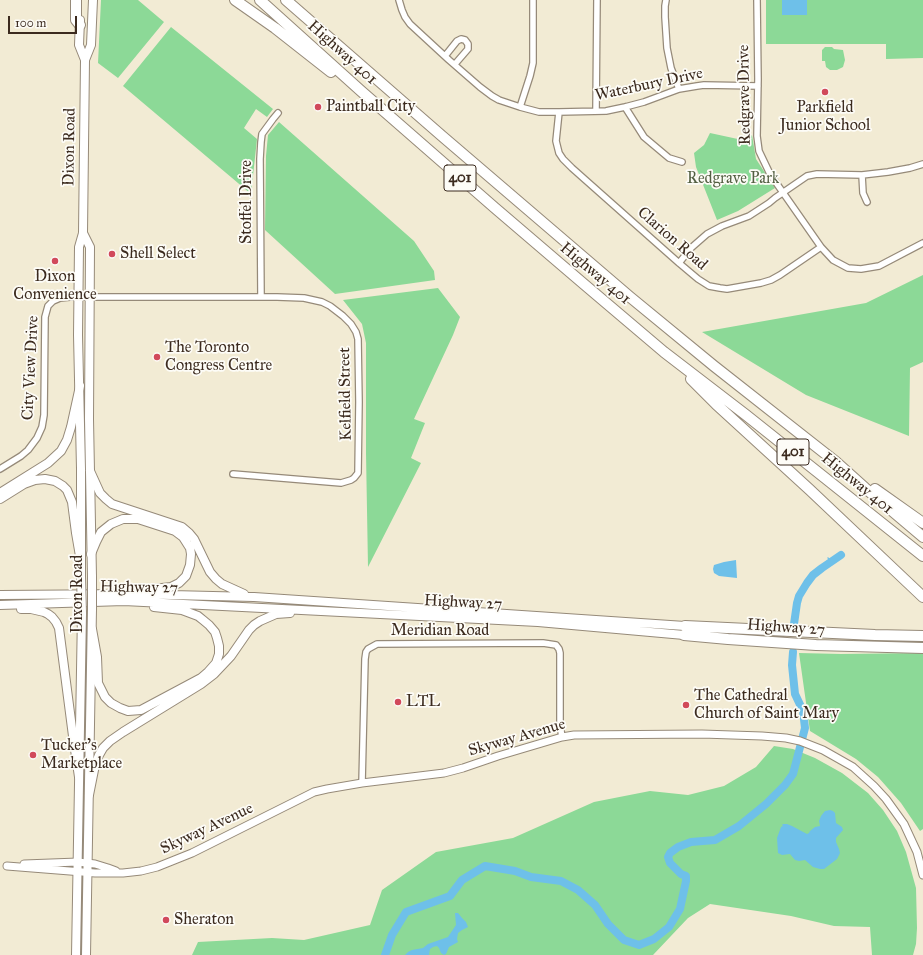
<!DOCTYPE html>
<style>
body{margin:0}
#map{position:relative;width:923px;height:955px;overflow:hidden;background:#f2ebd4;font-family:"IM FELL Great Primer",serif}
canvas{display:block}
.scale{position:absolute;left:8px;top:16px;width:69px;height:18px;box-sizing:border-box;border:2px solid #3b2a1e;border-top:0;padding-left:5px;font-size:12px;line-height:14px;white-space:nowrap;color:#3b2a1e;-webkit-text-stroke:3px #fdfcf7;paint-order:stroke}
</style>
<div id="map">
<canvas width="923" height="955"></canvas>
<div class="scale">100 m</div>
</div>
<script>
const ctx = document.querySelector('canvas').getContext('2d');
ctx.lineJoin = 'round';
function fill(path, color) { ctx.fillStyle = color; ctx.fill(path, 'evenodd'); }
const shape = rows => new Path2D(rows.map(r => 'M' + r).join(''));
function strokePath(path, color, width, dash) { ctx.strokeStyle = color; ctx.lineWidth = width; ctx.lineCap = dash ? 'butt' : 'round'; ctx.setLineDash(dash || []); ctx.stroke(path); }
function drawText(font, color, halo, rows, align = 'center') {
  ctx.font = font + ' "IM FELL Great Primer",serif'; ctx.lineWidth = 3.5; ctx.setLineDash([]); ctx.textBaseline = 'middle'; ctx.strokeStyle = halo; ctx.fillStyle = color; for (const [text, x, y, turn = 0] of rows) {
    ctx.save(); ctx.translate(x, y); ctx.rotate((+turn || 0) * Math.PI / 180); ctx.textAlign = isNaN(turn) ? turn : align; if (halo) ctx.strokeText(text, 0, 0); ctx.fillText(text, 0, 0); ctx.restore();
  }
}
fill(shape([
 [101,0,138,0,164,22,118,78,98,63],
 [766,0,923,0,923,58,886,59,886,44,766,44],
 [171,27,273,109,267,117,256,109,244,128,257,139,251,194,123,86],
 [825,47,832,47,834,49,843,50,845,60,843,67,837,70,830,70,826,67,825,61,822,61,822,50],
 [279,122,414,241,434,271,435,280,335,294,265,230,266,156,268,135],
 [710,133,747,141,752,135,756,159,775,188,738,211,717,220,696,167,694,153,704,145],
 [923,275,923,362,910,368,909,436,806,395,702,332,866,303],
 [438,288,460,317,453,335,414,419,425,423,411,458,421,463,368,567,366,453,366,343,362,324,343,300],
 [799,653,841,654,923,653,923,829,920,831,901,803,878,777,856,759,810,731],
 [774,746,793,749,815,758,842,773,868,793,883,810,897,831,906,852,916,888,917,928,916,944,913,955,872,955,870,927,834,926,791,916,710,904,688,918,653,955,192,955,198,942,272,938,304,940,370,925,382,890,436,852,513,838,594,802,650,791,688,795,724,786,756,767]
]), '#8cd997');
fill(shape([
 [782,0,807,0,807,15,782,15],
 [736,560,737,578,719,576,714,573,713,569,714,565,724,562],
 [830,810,833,811,835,813,836,823,842,827,843,830,836,838,836,842,839,849,840,853,837,859,824,869,820,869,813,867,805,860,799,861,795,860,790,854,782,855,778,853,777,838,781,827,783,826,782,825,783,824,787,824,792,826,807,834,809,833,810,831,815,827,820,826,819,821,821,816,825,811],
 [455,913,458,913,462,918,466,922,468,927,462,930,458,933,457,939,458,942,449,947,446,954,444,955,441,953,439,948,437,946,433,947,430,949,429,955,405,955,408,952,412,950,423,948,428,944,448,937,456,925]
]), '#6ec0e9');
strokePath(shape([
 [828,558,832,561]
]), '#6ec0e9', 1.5);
strokePath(shape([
 [794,624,797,603,799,596,807,583,813,575,822,568,841,555],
 [385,955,392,935,406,912,450,896,462,880,485,866,515,871,531,877,561,881,578,890,595,905,608,924,624,940,639,945,654,939,669,927,680,909,686,881,686,876,681,874,670,863,668,857,670,853,678,847,691,842,715,840,739,826,766,804,785,785,793,774,805,728,803,711,795,694,792,665,793,652]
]), '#6ec0e9', 8);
const minor = shape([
 [399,0,402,10,405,17,410,24,449,60,480,87,492,96,499,100,520,107,539,112,559,112,606,111,625,107,644,102,679,89,697,86,704,85,758,86],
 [666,0,665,6,665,17,667,48,671,68,679,89],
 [757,0,758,79,757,136,759,151,770,174,821,247,833,260,848,268,861,269,879,266,923,243],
 [445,56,457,41,461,39,465,40,468,44,468,49,455,64],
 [520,107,530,76,533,63,533,0],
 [625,107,644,137,669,158,682,162],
 [596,111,597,0],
 [559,112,556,141,559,153,563,159,572,168,679,263,698,279,709,286,720,288,727,289,761,283,771,280,780,275,821,247],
 [862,175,863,193,867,202],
 [679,263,691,248,707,234,722,226,749,216,769,203,775,198,807,176,817,174,862,175,888,172,910,168,923,164],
 [261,297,260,159,261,142,262,134,273,119,278,113],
 [0,469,21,456,28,450,37,438,42,427,44,415,45,317,48,306,53,301,60,298,70,297,277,297,304,298,322,302,330,306,343,316,351,324,356,332,358,339,359,402,358,473,354,478,351,480,341,483,233,474],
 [362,783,365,659,366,652,368,649,377,644,543,643,556,645,559,649,560,653,560,725,562,737]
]);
const tertiary = shape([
 [24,864,78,862,95,864,108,868,116,871],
 [7,866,95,873,123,873,141,871,157,867,192,853,314,792,327,789,362,783,444,773,463,768,498,756,562,737,574,735,702,734,762,736,786,738,800,741,823,750,853,767,874,786,886,799,904,824,917,852,923,875]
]);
const secondary = shape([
 [80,20,79,45,85,60],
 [83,233,90,247,89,419,92,577],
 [81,576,81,469,78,335,79,247,83,233,85,60,91,45,93,0],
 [76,955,82,613],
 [86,955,92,609]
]);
const primary = shape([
 [90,471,100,493,106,499,112,504,182,527,189,533,194,539,210,572,216,579,222,584,244,594],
 [0,493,48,463,61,451,67,440,71,427,80,386],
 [0,499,24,484,35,480,45,479,55,481,63,486,67,490,72,502,73,510,76,533,81,562],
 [91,554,96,542,101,532,111,524,123,519,138,519,175,531,183,537,190,548,191,554,190,565,186,576,179,583,171,587,144,590],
 [0,595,130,594,254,597,685,626],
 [0,605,124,601,538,622,684,635],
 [21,609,31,609,44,612,48,614,52,617,56,622,59,628,73,736,79,777],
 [92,629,97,657,98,683,105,697,111,703,120,708,128,711,141,710,201,678,208,672,216,663,219,654,219,646,217,638,215,632,209,625,203,620,198,616,182,610,154,607],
 [89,795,95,765,99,755,103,748,110,741,123,732,201,684,214,674,231,656,249,630,254,625,260,621,276,614,290,613]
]);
const motorway = shape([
 [76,0,76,20,80,25],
 [235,0,275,28,331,72],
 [260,0,361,91,495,208,585,285,664,352,746,415,923,556],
 [286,0,442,136,630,297,714,366,836,462,865,488,923,537],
 [691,379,716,404,810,490,923,597],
 [875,489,923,523],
 [685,626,875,635,923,636],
 [684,635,728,639,816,645,923,648]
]);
strokePath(minor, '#968a79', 8);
strokePath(tertiary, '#968a79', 9);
strokePath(secondary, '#968a79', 10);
strokePath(primary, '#968a79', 10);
strokePath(motorway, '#968a79', 12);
strokePath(minor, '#fff', 5.5);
strokePath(tertiary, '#fff', 7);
strokePath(secondary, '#fff', 8);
strokePath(primary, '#fff', 8);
strokePath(motorway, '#fff', 10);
const secondaryBridge = shape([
 [81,576,82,613],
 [92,577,92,609]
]);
strokePath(secondaryBridge, '#968a79', 10, []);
strokePath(secondaryBridge, '#fff', 8);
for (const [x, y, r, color] of [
 [825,92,4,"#d1495b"],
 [318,107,4,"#d1495b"],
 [112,254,4,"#d1495b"],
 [55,261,4,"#d1495b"],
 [157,357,4,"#d1495b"],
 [398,702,4,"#d1495b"],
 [686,705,4,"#d1495b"],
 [33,755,4,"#d1495b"],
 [166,920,4,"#d1495b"]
]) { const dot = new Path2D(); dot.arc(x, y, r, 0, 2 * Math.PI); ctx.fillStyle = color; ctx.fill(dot); strokePath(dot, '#fdfcf7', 1.5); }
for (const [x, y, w] of [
 [460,178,32],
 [793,452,32]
]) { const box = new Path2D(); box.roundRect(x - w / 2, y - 13, w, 26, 3); ctx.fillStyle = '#fdfcf7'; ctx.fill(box); strokePath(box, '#3b2a1e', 1); }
drawText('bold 15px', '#3b2a1e', null, [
 ["401",460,178],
 ["401",793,452]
]);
drawText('16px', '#3b2a1e', '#fdfcf7', [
 ["Highway 401",342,53,42],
 ["Waterbury Drive",649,85,-12],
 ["Redgrave Drive",745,95,-91],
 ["Dixon Road",70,147,-89],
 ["Stoffel Drive",247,202,-90],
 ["Clarion Road",672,239,41],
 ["Highway 401",595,274,40],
 ["City View Drive",31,368,-87],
 ["Kelfield Street",346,394,-91],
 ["Highway 401",857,484,39],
 ["Highway 27",139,588,1],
 ["Dixon Road",78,594,-90],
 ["Highway 27",463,603,3],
 ["Highway 27",786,628,4],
 ["Meridian Road",440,631],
 ["Skyway Avenue",517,738,-16],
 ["Skyway Avenue",207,829,-25]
]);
drawText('16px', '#3b2a1e', '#fdfcf7', [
 ["Paintball City",326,107],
 ["Parkfield",825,108,"center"],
 ["Junior School",825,126,"center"],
 ["Shell Select",120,254],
 ["Dixon",55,277,"center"],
 ["Convenience",55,295,"center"],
 ["The Toronto",165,348],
 ["Congress Centre",165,366],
 ["The Cathedral",694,696],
 ["Church of Saint Mary",694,714],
 ["LTL",406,702],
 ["Tucker's",41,746],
 ["Marketplace",41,764],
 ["Sheraton",174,920]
], 'left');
drawText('16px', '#535f42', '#fdfcf7', [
 ["Redgrave Park",733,179]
]);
</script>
